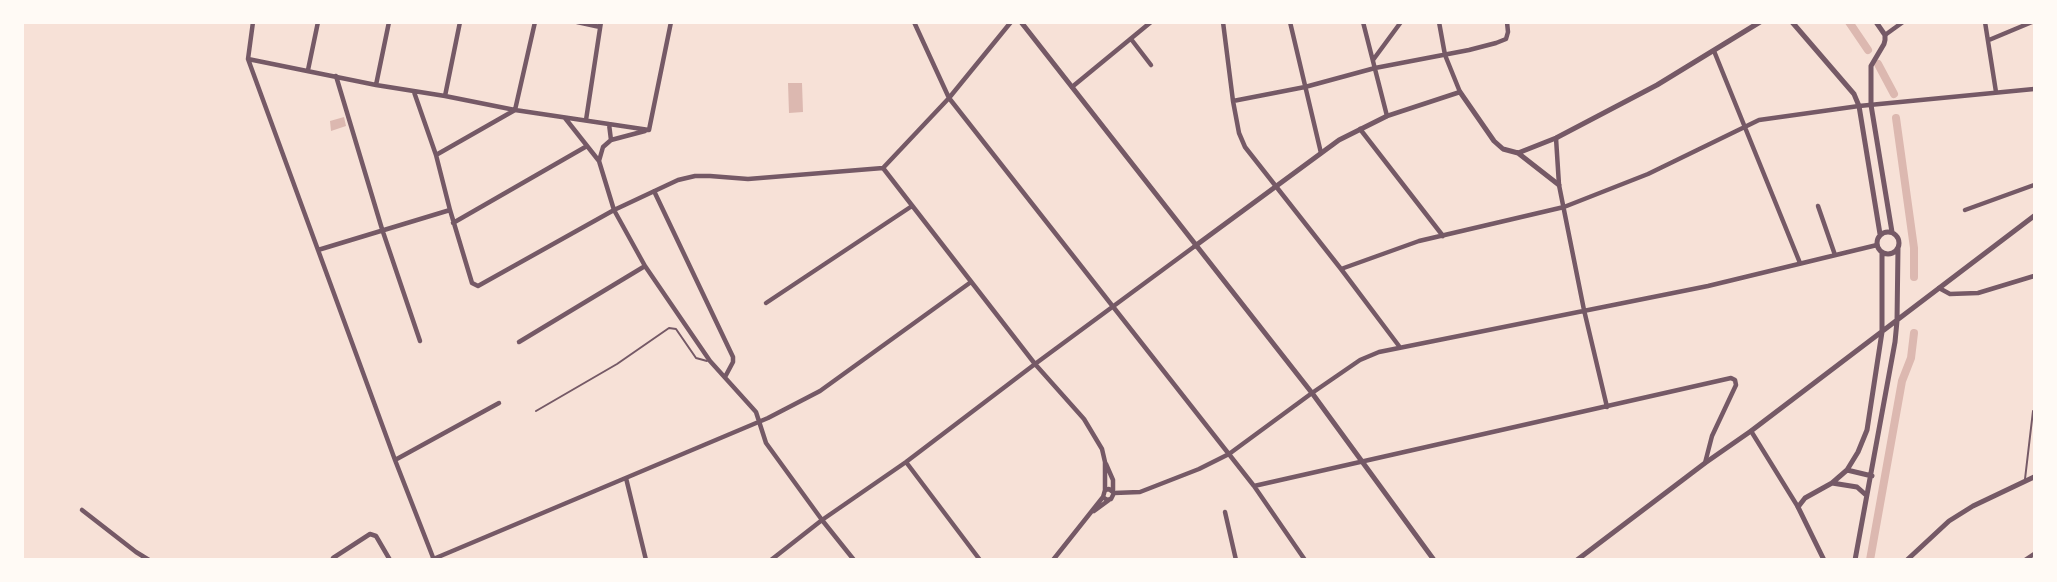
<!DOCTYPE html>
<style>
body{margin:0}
#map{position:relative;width:2057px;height:582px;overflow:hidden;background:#f7e1d7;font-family:"Golos Text",sans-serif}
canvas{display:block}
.frame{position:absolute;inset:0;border:24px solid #fffaf5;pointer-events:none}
</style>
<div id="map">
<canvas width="2057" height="582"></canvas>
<div class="frame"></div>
</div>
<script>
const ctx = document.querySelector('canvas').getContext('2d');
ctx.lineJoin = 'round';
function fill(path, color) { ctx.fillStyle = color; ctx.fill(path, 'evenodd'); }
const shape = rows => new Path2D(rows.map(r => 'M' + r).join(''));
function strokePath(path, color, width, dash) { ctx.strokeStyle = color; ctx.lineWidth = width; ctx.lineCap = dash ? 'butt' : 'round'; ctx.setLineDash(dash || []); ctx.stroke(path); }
fill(shape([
 [788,83,802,83,803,112,789,113],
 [344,117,346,126,331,131,330,121]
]), '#dcb8b0');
strokePath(shape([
 [1849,22,1868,50],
 [1878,64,1894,94],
 [1896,118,1914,248,1914,277],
 [1870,560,1902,381,1911,358,1914,333]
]), '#dcb8b0', 8);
strokePath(shape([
 [536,411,617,364,669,328,676,329,696,358,707,361],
 [2025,479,2033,411]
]), '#755966', 2);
strokePath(shape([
 [253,22,248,59,395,460,434,560],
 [577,22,600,27],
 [914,22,949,98,1254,486,1305,560],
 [1223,22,1233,101,1239,133,1245,147,1341,269,1399,346],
 [1290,22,1321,153],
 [1363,22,1387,116],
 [1439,22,1445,55,1460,92],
 [1985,22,1996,92],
 [1885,35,1903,22],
 [1131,39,1151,65],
 [1989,40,2032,22],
 [1714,51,1800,263],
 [248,59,376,85,445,96,515,110,649,130],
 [1373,60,1401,22],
 [308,70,318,22],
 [336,76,382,229,420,341],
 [376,85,389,22],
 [1072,87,1151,22],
 [414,92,436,155,450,210,472,283,478,286,614,210,678,180,695,176,710,176,748,179,883,168],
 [445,96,460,22],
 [1233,101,1305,87,1375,68,1469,50,1496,43,1506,39,1508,32,1507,22],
 [565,118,599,161,614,210,645,266,710,361,756,412,766,443,822,520,854,560],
 [586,120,601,22],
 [609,124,611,140],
 [1360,129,1443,236],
 [649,130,671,22],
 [1556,138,1559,185,1584,310,1607,407],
 [436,155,515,110,535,22],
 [599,161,603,147,611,140,645,131],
 [883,168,1035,364,1084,419,1102,449,1105,462,1105,490],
 [883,168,949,98,1011,22],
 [654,191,733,357,733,362,725,377],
 [1818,206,1835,255],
 [1965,210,2034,185],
 [453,223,587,146],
 [318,250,450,210],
 [1341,269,1419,241,1564,207,1648,174,1759,120,1859,106,2034,89],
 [1939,288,1950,294,1978,293,2034,276],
 [766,303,912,206],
 [519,342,645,266],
 [1751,431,1798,507],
 [395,460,499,403],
 [906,462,980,560],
 [1106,464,1113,480,1113,490],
 [626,478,646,560],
 [1254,486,1731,378,1735,380,1736,385,1712,436,1705,463],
 [1114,493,1140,492,1199,469,1229,454,1312,393,1360,360,1379,352,1708,286,1877,245],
 [82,510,136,552,149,560],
 [1094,511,1109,500],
 [1225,512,1236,560],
 [333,558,370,534,376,536,390,560],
 [431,560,768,418,820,391,971,282],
 [771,560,822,520,906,462,1035,364,1195,246],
 [1053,560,1103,497,1105,490,1109,489,1114,493,1111,499,1107,500,1103,497],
 [2025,560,2034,554]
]), '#755966', 4.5);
strokePath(shape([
 [1021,22,1312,393,1434,560],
 [1792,22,1854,94,1859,106,1880,234],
 [1876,22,1885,35,1885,40,1884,44,1871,66,1871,105,1892,232],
 [1518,153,1559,185],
 '1877 243a11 11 0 1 1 22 0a11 11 0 1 1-22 0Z',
 [1195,246,1339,140,1387,116,1460,92,1494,141,1503,149,1518,153,1556,138,1657,85,1760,22],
 [1847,470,1872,476],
 [1832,483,1857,487,1866,495],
 [1577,560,1705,463,1751,431,2034,216],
 [1824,560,1798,507,1805,498,1832,483,1847,470,1858,452,1867,430,1882,332,1882,252],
 [1855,560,1895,342,1897,321,1898,248],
 [1907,560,1949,521,1973,506,2034,477]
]), '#755966', 5);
</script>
